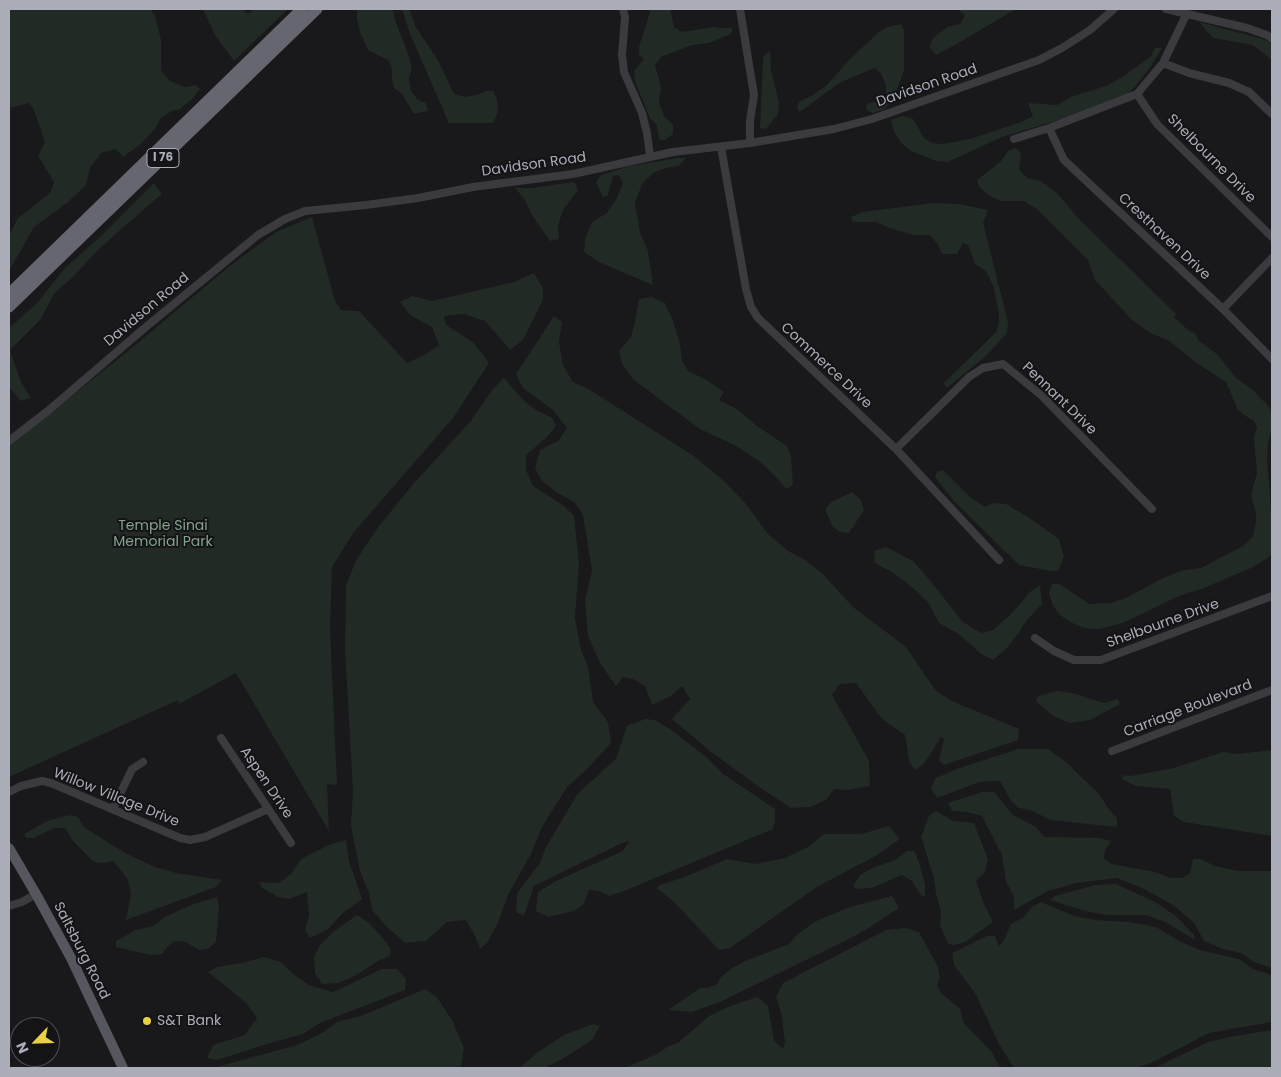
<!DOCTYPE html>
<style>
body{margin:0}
#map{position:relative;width:1281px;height:1077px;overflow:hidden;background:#19181a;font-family:Poppins,sans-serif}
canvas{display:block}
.frame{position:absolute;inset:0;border:10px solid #abadb9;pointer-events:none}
.north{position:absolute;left:10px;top:1017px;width:50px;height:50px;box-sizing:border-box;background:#141315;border:1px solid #505157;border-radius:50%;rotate:246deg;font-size:14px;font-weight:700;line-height:20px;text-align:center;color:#abadb9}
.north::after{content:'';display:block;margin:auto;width:18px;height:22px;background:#e8d143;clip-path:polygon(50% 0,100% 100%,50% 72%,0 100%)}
</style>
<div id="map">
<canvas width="1281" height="1077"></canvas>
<div class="frame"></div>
<div class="north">N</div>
</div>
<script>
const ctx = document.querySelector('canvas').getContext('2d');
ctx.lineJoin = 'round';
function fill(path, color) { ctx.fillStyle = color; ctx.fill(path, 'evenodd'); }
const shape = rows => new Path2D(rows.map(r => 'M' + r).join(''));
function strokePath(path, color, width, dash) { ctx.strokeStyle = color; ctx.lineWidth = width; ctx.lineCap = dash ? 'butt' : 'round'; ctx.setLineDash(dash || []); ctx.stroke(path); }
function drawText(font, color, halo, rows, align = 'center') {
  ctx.font = font + ' Poppins,sans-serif'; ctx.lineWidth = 4; ctx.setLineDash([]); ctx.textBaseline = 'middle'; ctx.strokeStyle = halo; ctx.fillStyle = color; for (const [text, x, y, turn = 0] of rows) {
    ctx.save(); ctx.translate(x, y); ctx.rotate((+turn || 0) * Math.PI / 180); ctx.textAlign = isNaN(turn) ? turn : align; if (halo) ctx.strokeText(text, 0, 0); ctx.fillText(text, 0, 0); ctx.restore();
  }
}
fill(shape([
 [9,9,150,9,155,16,161,40,161,70,170,81,185,87,196,85,200,89,192,99,180,109,172,111,161,118,155,129,141,144,123,157,116,149,101,153,90,168,86,185,67,203,34,227,9,271,9,235,18,218,50,193,54,182,38,156,45,142,34,110,29,103,9,108],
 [203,9,241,9,248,14,255,9,288,9,234,61,215,35],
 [357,9,393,9,395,20,409,56,412,69,409,78,411,91,418,100,426,103,428,111,414,114,401,93,394,88,392,79,392,69,388,60,368,50,360,32,357,19],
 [402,9,409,9,416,27,439,62,454,94,466,97,476,95,487,91,493,91,497,99,498,112,493,123,449,123,410,34],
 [651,9,670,9,674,27,682,32,713,27,721,28,733,28,731,34,709,43,692,45,661,57,655,65,661,87,659,103,664,116,673,125,673,134,665,140,659,140,657,125,650,118,635,82,634,71,644,59,639,55,639,47],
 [957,9,1016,9,957,44,936,55,930,48,932,39,947,27,960,24,965,15],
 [1199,22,1266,40,1272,45,1272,60,1253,45,1213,38],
 [901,24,904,30,904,70,897,90,889,104,883,110,872,113,866,109,867,104,878,101,886,95,886,86,881,73,874,68,839,83,800,112,797,108,799,102,813,95,827,85,848,61,879,32,888,27],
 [1155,48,1162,48,1149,69,1134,88,1125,96,1072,116,1002,137,948,162,936,161,911,151,902,144,894,132,891,120,903,116,913,119,924,138,932,143,943,144,970,139,1021,122,1033,116,1028,103,1057,105,1073,96,1106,86,1124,76,1151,56],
 [770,51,771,70,779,103,778,114,766,129,760,128,763,57],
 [1016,148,1021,154,1019,169,1027,178,1041,181,1058,194,1077,217,1176,314,1174,317,1188,330,1195,333,1198,340,1218,355,1236,378,1253,390,1269,407,1272,413,1272,427,1268,443,1267,459,1272,520,1272,553,1268,558,1251,568,1204,588,1179,596,1123,623,1099,629,1084,628,1070,622,1060,615,1053,606,1049,593,1052,584,1059,584,1090,604,1111,603,1126,598,1165,577,1184,570,1201,568,1243,546,1253,537,1256,522,1256,513,1251,495,1257,473,1254,437,1257,427,1254,421,1244,415,1238,410,1226,382,1195,362,1168,340,1152,334,1132,320,1095,280,1088,260,1038,210,1024,201,1001,201,990,196,979,187,977,180,1001,161,1008,151],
 [678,158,686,158,679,166,666,168,653,173,642,184,635,203,640,232,648,251,653,285,601,263,584,252,585,239,592,222,607,213,617,198,623,182,619,175,613,176,608,195,603,197,596,182,601,175,630,166],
 [574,182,578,190,563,210,558,225,559,239,550,241,532,215,525,200,515,188,531,188],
 [154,183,162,194,119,231,95,253,75,275,54,294,40,320,10,350,21,382,31,398,21,401,9,387,9,328,37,303,66,267,100,237],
 [934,203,959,204,988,210,983,223,1008,322,1007,333,987,355,948,387,945,386,944,383,996,332,999,323,999,313,994,288,986,271,975,264,968,245,963,243,957,254,942,254,938,244,929,235,914,235,889,228,876,222,853,222,851,217,862,212],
 [312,217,335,301,341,310,359,311,407,363,426,354,439,345,432,327,410,315,400,302,412,296,432,301,514,282,534,273,543,288,543,300,523,340,510,350,485,321,464,314,444,316,446,325,474,343,489,363,453,418,354,532,332,567,330,628,337,785,327,784,329,831,236,673,179,704,178,700,9,777,9,446,128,351,231,265,276,232],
 [652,297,665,303,673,321,680,344,682,360,688,371,705,379,724,392,719,400,737,409,757,426,787,446,791,456,793,485,786,489,779,480,762,463,736,446,700,429,634,380,622,364,619,351,631,337,635,322,639,299],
 [554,316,562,322,559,342,563,365,573,382,590,390,694,456,723,480,746,504,768,534,788,551,805,560,822,573,853,607,906,647,936,691,954,702,1019,729,1018,740,944,765,939,760,944,739,941,737,924,764,915,770,909,761,905,735,882,719,856,683,840,684,832,695,869,761,870,786,848,790,834,789,827,799,811,807,791,808,759,787,710,751,672,719,690,699,682,686,671,696,652,705,645,686,633,679,623,677,616,686,600,663,588,636,585,600,592,571,583,515,574,502,556,492,542,481,535,468,540,450,558,441,567,428,553,410,523,388,516,374],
 [504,378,524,401,536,410,552,418,556,426,547,437,526,455,526,470,533,486,563,505,574,516,579,563,575,618,581,650,588,666,593,702,608,722,611,743,587,769,567,787,542,827,531,854,509,893,498,923,487,943,480,949,475,936,466,920,447,922,426,941,405,943,387,927,372,910,369,893,360,871,351,826,353,790,345,650,346,586,356,560,379,526,414,483,470,422,492,390],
 [943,470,971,498,985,507,993,503,1006,504,1025,515,1059,539,1064,557,1058,571,1051,571,1019,565,954,501,941,485,935,477,937,472],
 [852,492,861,500,864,510,849,533,840,532,833,527,825,510,831,502],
 [886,547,913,561,929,579,963,622,981,633,993,630,1011,614,1031,591,1040,586,1042,604,1026,621,1018,634,1006,649,993,660,981,654,959,634,939,623,928,602,914,589,895,574,875,563,874,551],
 [1057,691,1072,693,1104,703,1118,699,1120,704,1090,720,1070,723,1053,716,1036,701,1038,696],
 [645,719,655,720,673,731,706,757,722,773,775,809,775,822,773,829,624,891,609,896,598,891,589,890,584,904,574,911,548,917,536,911,538,892,556,881,623,851,629,841,622,843,534,886,524,916,516,912,517,893,540,863,546,847,578,793,616,759,627,726],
 [1018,749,1048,749,1066,762,1099,794,1110,811,1117,818,1117,827,1051,820,1030,810,1019,808,1011,801,1000,781,979,782,937,798,931,788,936,778,957,769],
 [1272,750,1272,836,1184,822,1174,816,1170,789,1136,786,1122,779,1123,775,1131,776,1174,768,1223,752,1238,754],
 [982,792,994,792,1013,815,1036,827,1044,837,1099,838,1111,841,1105,850,1104,859,1112,864,1155,872,1171,878,1182,878,1190,873,1193,859,1201,859,1215,866,1239,871,1272,871,1272,968,1254,962,1241,953,1223,949,1204,941,1194,923,1173,905,1142,888,1117,878,1076,883,1048,891,1014,910,1014,897,1006,881,1002,855,982,816,967,812,952,811,948,803],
 [936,811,953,821,974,823,988,859,985,872,976,881,984,904,993,922,965,942,955,945,948,944,940,925,941,911,936,894,934,878,921,837,929,816],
 [69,815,78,817,84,827,125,853,155,867,176,873,222,880,216,887,126,920,131,893,127,878,113,861,103,863,94,862,73,841,65,828,54,828,34,838,26,838,24,834,47,821],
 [889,826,900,839,877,855,817,887,730,948,719,950,673,901,656,888,660,885,684,877,727,859,755,864,785,858,808,847,824,834,861,834],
 [346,840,349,861,362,899,344,912,327,930,310,938,305,931,309,915,307,892,289,899,278,897,262,888,259,882,279,883,291,874,301,859,331,844],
 [907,851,914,851,919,862,925,884,925,896,922,897,912,881,902,875,872,888,856,889,853,886,860,875,872,868,895,860],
 [1116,884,1155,902,1176,916,1194,935,1195,940,1165,922,1146,915,1107,915,1085,911,1050,900,1055,896,1095,885],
 [892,896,899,908,867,929,847,940,720,1002,692,1012,668,1010,700,988,708,988,717,984,721,977,732,968,745,961,789,944,798,934,814,922,850,907],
 [217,897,219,907,216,942,208,949,200,950,185,942,175,941,168,946,162,954,151,955,116,947,116,941,136,930,153,926,165,917,193,904],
 [1041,902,1074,916,1095,920,1129,922,1156,927,1181,942,1200,950,1239,959,1253,969,1272,975,1272,1022,1209,1033,1155,1061,1137,1068,1014,1068,999,1044,975,993,954,965,952,953,987,936,995,936,999,946,1004,940,1011,924,1024,917,1032,907],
 [357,915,369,923,382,937,391,949,390,956,380,960,351,978,338,983,322,984,315,973,314,957,320,945,334,931],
 [906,928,919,932,938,967,940,978,937,986,941,993,960,1009,964,1023,991,1051,1000,1068,624,1068,655,1055,669,1046,678,1043,709,1016,728,1007,757,997,768,1006,774,1041,783,1049,785,1043,782,1016,776,997,783,983,886,930],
 [264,957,281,962,293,974,309,985,333,992,382,969,397,969,406,979,405,990,320,1023,303,1034,267,1044,217,1060,207,1058,213,1045,245,1035,257,1018,246,1003,208,972,217,967,246,962],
 [425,989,436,996,452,1020,464,1048,461,1066,459,1068,213,1068,297,1045,324,1032,337,1022,361,1016],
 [593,1024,600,1026,592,1040,564,1058,545,1068,519,1068,538,1052,564,1035],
 [1272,1030,1272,1068,1154,1068,1208,1042,1234,1036]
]), '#222a25');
strokePath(shape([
 [623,9,625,17,622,55,624,72,642,113,647,133,650,156],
 [740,9,754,95,750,121,750,143],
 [1166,9,1247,28,1267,35,1272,39],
 [1163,63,1189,73,1229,83,1249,92,1272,114],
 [1137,94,1157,124,1272,237],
 [1049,128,1064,160,1223,309,1272,359],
 [1014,139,1049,128,1137,94,1163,63,1186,15],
 [721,147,746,289,751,307,758,318,896,449,999,560],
 [1223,309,1272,258],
 [9,441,49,410,147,326,258,235,285,219,305,211,366,205,418,198,473,187,573,174,673,152,750,143,834,129,872,119,1039,60,1062,48,1090,30,1114,9],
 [896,449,969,377,983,368,1003,364,1042,396,1152,509],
 [1035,638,1054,651,1074,660,1101,660,1272,596],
 [221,738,291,843],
 [1112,751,1272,690],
 [9,792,21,786,42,781,51,783,180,838,190,840,205,837,268,809],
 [113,809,132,769,143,762],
 [9,906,22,902,36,894]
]), '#3a3a3f', 8);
strokePath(shape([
 [9,848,36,894,71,958,123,1068]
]), '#56565e', 10);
strokePath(shape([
 [9,294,302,9],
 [9,307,317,9]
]), '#666670', 11);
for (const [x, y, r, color] of [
 [147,1021,5,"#e8d143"]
]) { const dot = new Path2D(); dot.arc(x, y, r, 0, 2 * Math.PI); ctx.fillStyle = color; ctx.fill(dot); strokePath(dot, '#141315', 2); }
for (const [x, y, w] of [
 [163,158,32]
]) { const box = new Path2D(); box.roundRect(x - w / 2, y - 9.5, w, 19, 4); ctx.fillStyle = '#141315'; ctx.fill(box); strokePath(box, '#abadb9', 1); }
drawText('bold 12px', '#abadb9', null, [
 ["I 76",163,158]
]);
drawText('14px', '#abadb9', '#141315', [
 ["Davidson Road",927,86,-19],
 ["Shelbourne Drive",1211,159,45],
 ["Davidson Road",534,165,-8],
 ["Cresthaven Drive",1164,237,43],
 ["Davidson Road",147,310,-40],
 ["Commerce Drive",826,366,43],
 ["Pennant Drive",1059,399,44],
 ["Shelbourne Drive",1163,624,-20],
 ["Carriage Boulevard",1188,709,-21],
 ["Aspen Drive",266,783,56],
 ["Willow Village Drive",116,798,22],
 ["Saltsburg Road",81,951,63]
]);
drawText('14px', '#84a38c', '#141315', [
 ["Temple Sinai",163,526],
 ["Memorial Park",163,542]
]);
drawText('14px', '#abadb9', '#141315', [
 ["S&T Bank",157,1021]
], 'left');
</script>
